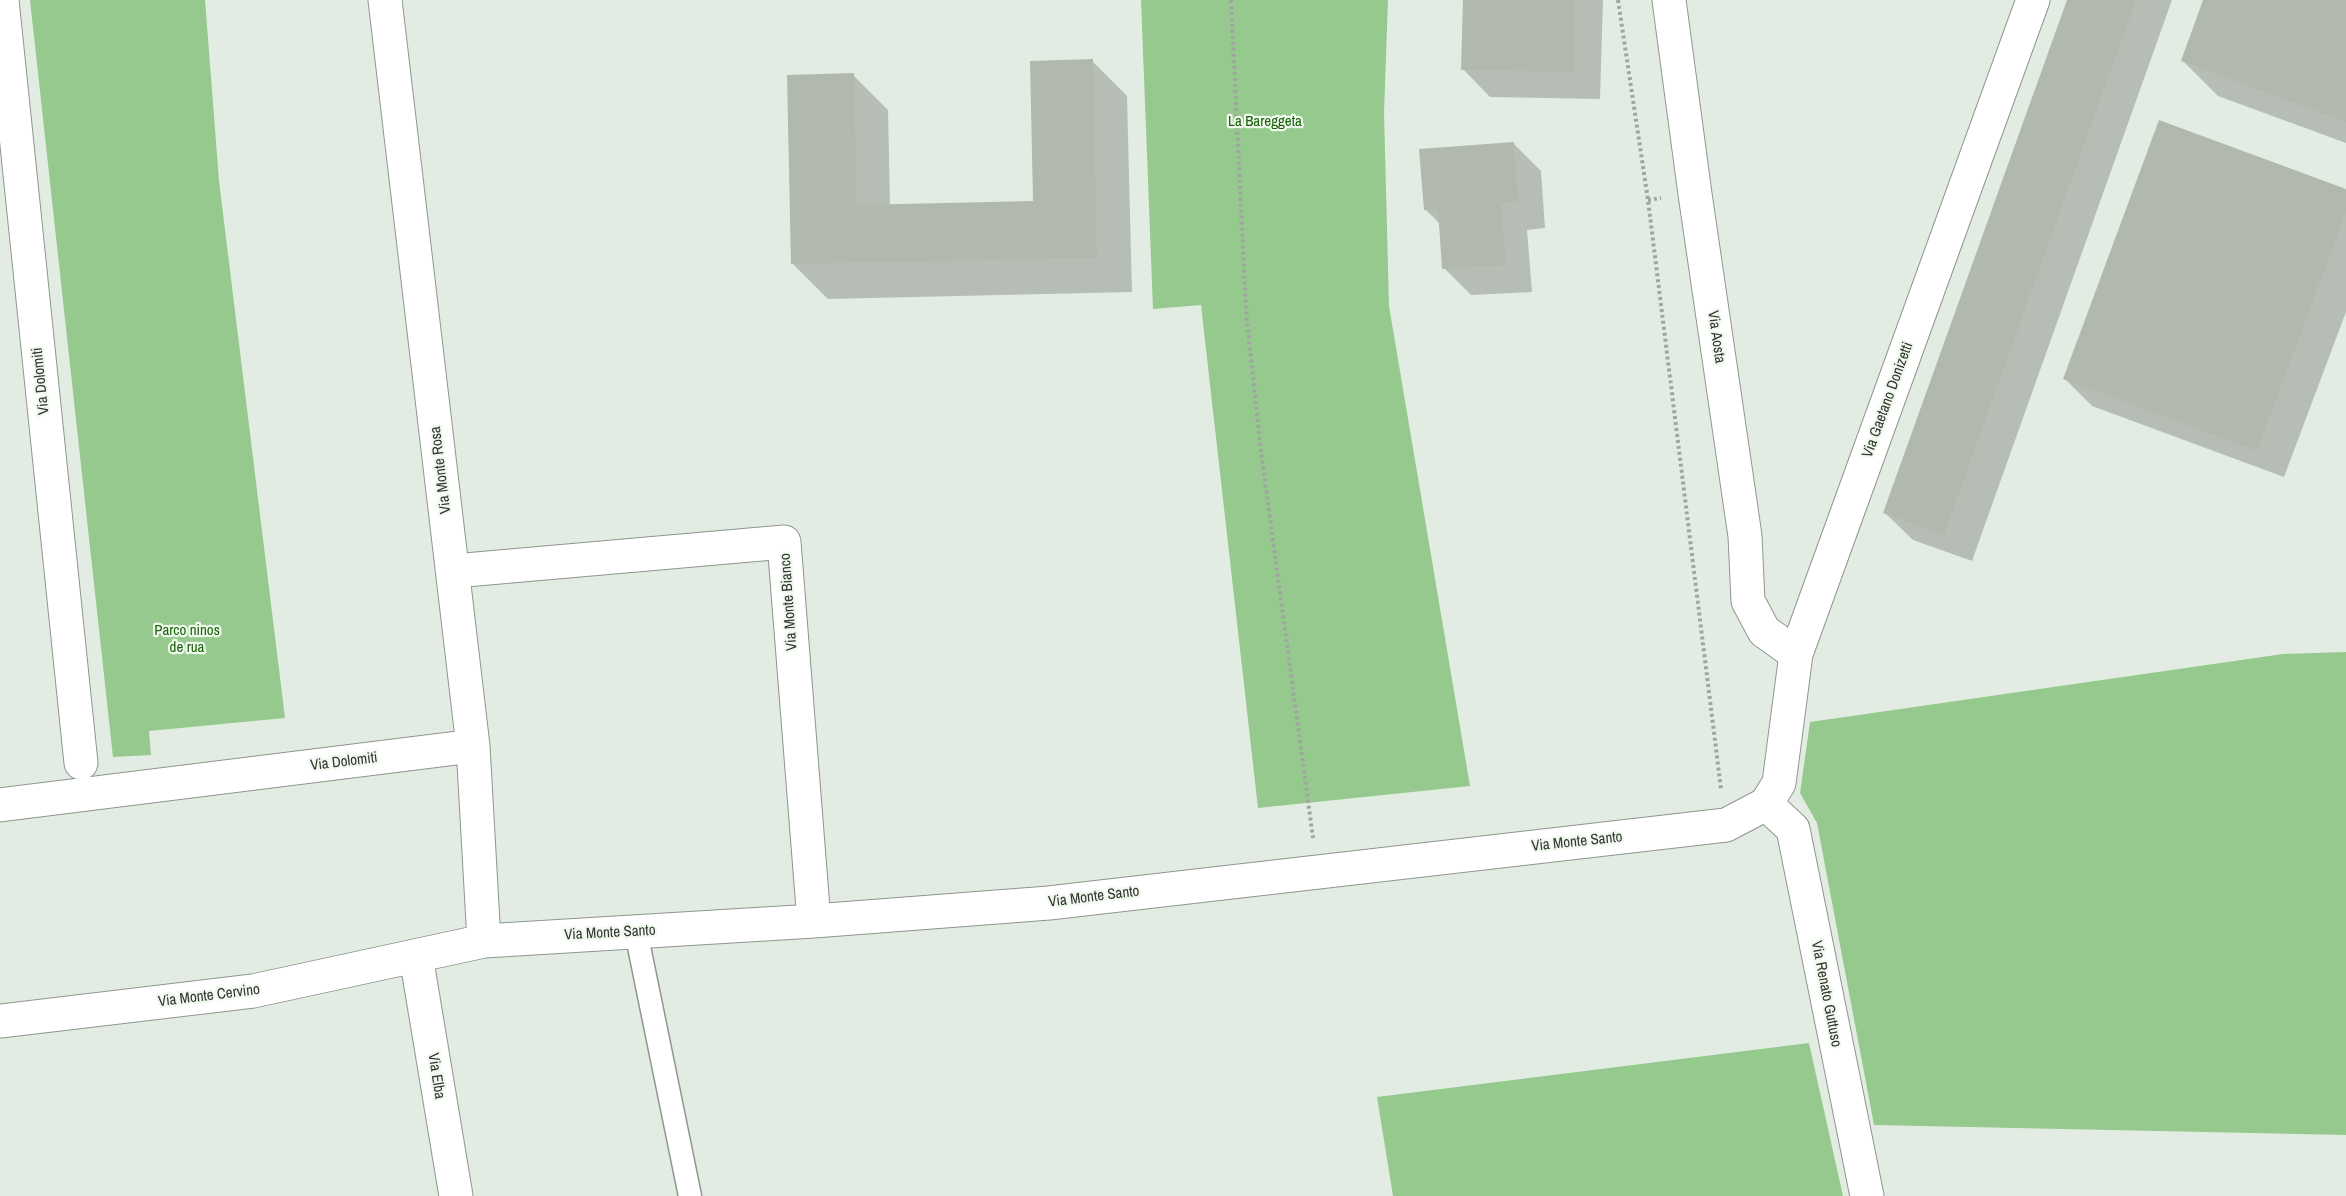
<!DOCTYPE html>
<style>
body{margin:0}
canvas{display:block;background:#e3ece2}
</style>
<canvas width="2346" height="1196"></canvas>
<script>
const ctx = document.querySelector('canvas').getContext('2d');
ctx.lineJoin = 'round';
function fill(path, color) { ctx.fillStyle = color; ctx.fill(path, 'evenodd'); }
const shape = rows => new Path2D(rows.map(r => 'M' + r).join(''));
function strokePath(path, color, width, dash) { ctx.strokeStyle = color; ctx.lineWidth = width; ctx.lineCap = dash ? 'butt' : 'round'; ctx.setLineDash(dash || []); ctx.stroke(path); }
function drawText(font, color, halo, rows, align = 'center') {
  ctx.font = font + ' "Archivo Narrow",sans-serif'; ctx.lineWidth = 4.5; ctx.setLineDash([]); ctx.textBaseline = 'middle'; ctx.strokeStyle = halo; ctx.fillStyle = color; for (const [text, x, y, turn = 0] of rows) {
    ctx.save(); ctx.translate(x, y); ctx.rotate((+turn || 0) * Math.PI / 180); ctx.textAlign = isNaN(turn) ? turn : align; if (halo) ctx.strokeText(text, 0, 0); ctx.fillText(text, 0, 0); ctx.restore();
  }
}
fill(shape([
 [30,0,205,0,219,181,285,718,149,731,151,755,113,757],
 [1141,0,1388,0,1384,113,1389,306,1470,786,1258,808,1201,305,1153,309],
 [2346,652,2346,1135,1874,1125,1817,823,1800,793,1810,722,2283,654],
 [1809,1043,1843,1196,1393,1196,1377,1097]
]), '#95c98d');
fill(shape([
 [1464,0,1603,0,1600,99,1490,97,1463,69],
 [2068,0,2172,0,1972,561,1913,540,1885,513],
 [2205,0,2346,0,2346,143,2218,96,2183,61],
 [1092,61,1127,96,1132,292,828,299,793,264,853,75,888,110,890,206,1035,202],
 [1514,144,1541,171,1545,228,1527,230,1532,292,1471,295,1444,268,1441,225,1425,209],
 [2346,191,2346,312,2284,477,2092,406,2065,379]
]), '#0003');
fill(shape([
 [1463,0,1575,0,1574,72,1461,70],
 [2067,0,2136,0,1944,535,1883,513],
 [2203,0,2346,0,2346,122,2181,61],
 [1093,59,1097,258,791,264,787,75,854,73,857,205,1033,201,1030,61],
 [2159,120,2346,189,2346,212,2257,451,2063,379],
 [1514,142,1518,201,1501,203,1506,265,1442,269,1438,209,1424,210,1419,149]
]), '#b1b9af');
const lane = shape([
 [636,932,690,1196]
]);
const street = shape([
 [2,0,81,763],
 [385,0,473,746,484,941],
 [1669,0,1695,194,1745,536,1748,601,1764,631,1796,654],
 [454,571,784,542,814,921],
 [1766,804,1779,783,1796,654,2033,0],
 [1766,804,1793,829,1867,1196],
 [0,805,473,746],
 [416,956,456,1196],
 [0,1021,253,991,484,941,814,921,1049,903,1726,825,1766,804]
]);
strokePath(lane, '#8e968d', 25);
strokePath(street, '#8e968d', 35);
strokePath(shape([
 [1231,0,1246,311,1261,451,1313,838],
 [1618,0,1648,200,1721,789],
 [1648,200,1661,198]
]), '#9fa69f', 4, [3, 3]);
strokePath(lane, '#fff', 22);
strokePath(street, '#fff', 33);
drawText('15px', '#176308', '#f1f9ef', [
 ["La Bareggeta",1265,122],
 ["Parco ninos",187,631],
 ["de rua",187,648]
]);
drawText('15px', '#313531', '#f1f9ef', [
 ["Via Aosta",1716,337,82],
 ["Via Dolomiti",41,381,-96],
 ["Via Gaetano Donizetti",1888,400,-70],
 ["Via Monte Rosa",441,470,-97],
 ["Via Monte Bianco",789,602,-94],
 ["Via Dolomiti",344,762,-7],
 ["Via Monte Santo",1577,842,-6],
 ["Via Monte Santo",1094,897,-7],
 ["Via Monte Santo",610,933,-3],
 ["Via Renato Guttuso",1826,994,79],
 ["Via Monte Cervino",209,996,-7],
 ["Via Elba",436,1076,81]
]);
</script>
